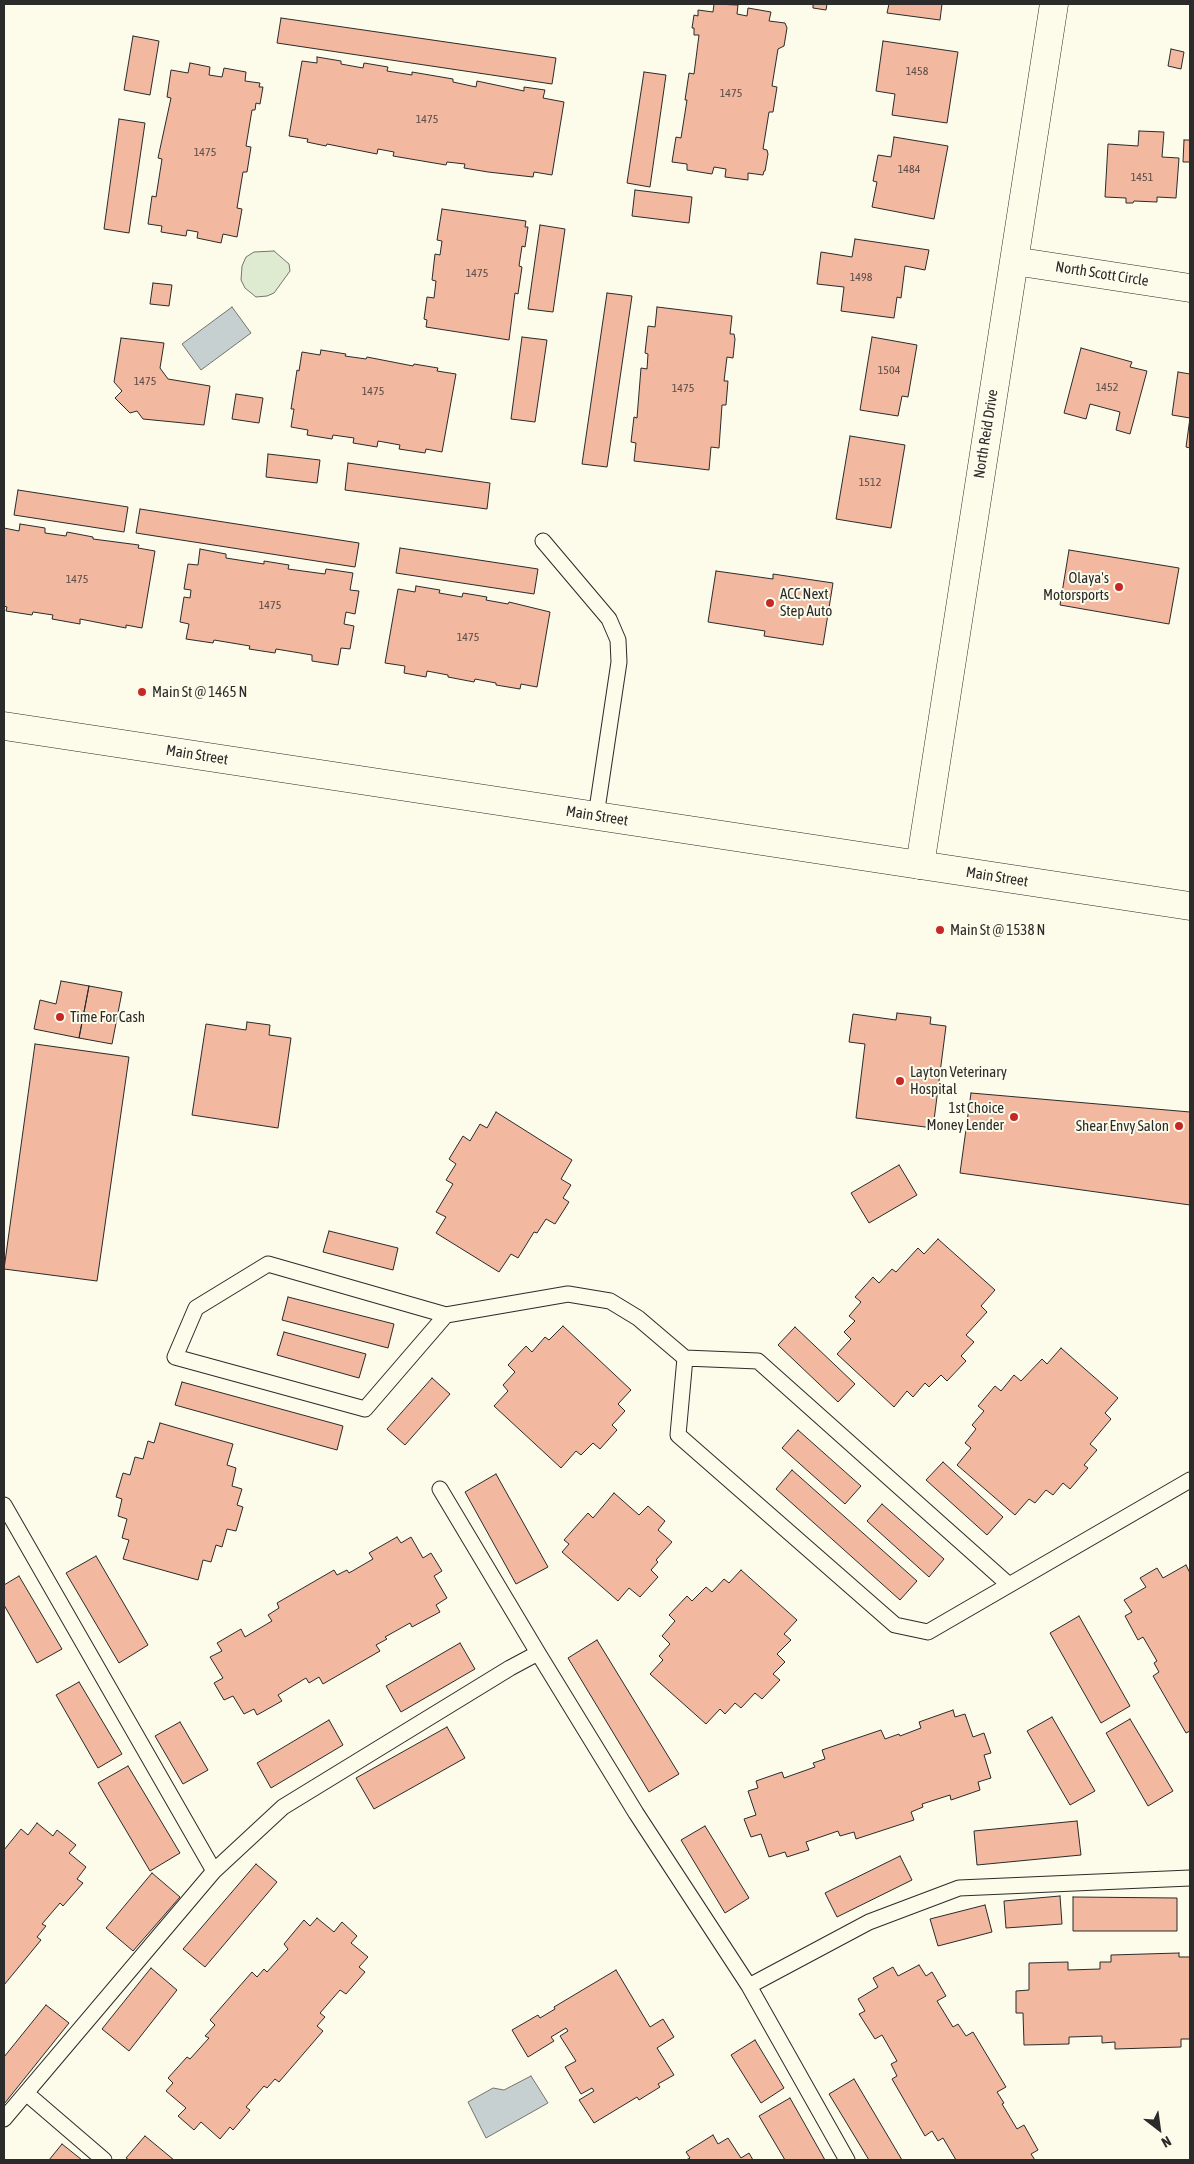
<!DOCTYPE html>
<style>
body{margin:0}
#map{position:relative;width:1194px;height:2164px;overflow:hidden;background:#fdfbea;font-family:"Asap Condensed",sans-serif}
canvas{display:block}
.frame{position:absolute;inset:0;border:5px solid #2b2b2b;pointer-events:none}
.north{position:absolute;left:1134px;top:2104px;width:50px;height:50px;-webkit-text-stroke:4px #fdfbea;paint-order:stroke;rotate:150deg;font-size:14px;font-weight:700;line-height:20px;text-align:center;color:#2b2b2b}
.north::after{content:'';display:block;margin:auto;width:18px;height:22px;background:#2b2b2b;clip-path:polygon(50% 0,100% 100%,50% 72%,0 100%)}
</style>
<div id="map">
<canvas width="1194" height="2164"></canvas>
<div class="frame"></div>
<div class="north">N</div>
</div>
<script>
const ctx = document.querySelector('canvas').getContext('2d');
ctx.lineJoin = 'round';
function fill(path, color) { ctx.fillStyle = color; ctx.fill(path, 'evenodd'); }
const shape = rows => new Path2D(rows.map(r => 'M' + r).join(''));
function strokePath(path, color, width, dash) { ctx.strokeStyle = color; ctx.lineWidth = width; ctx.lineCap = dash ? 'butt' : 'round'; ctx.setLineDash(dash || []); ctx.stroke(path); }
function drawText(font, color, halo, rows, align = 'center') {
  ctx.font = font + ' "Asap Condensed",sans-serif'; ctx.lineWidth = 4; ctx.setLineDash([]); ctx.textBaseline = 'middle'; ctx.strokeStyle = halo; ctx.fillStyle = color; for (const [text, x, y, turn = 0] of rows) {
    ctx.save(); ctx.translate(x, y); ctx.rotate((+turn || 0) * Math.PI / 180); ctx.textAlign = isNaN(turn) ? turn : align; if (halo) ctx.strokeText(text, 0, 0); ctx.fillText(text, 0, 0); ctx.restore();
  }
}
const green = shape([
 [274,251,289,264,290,271,274,293,267,296,256,297,245,288,241,280,242,266,246,257,254,252,274,251]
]);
fill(green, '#deebd1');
strokePath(green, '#74746e', 1);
const water = shape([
 [232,307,251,333,201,370,182,344,232,307],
 [531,2076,548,2103,486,2138,468,2102,493,2088,504,2090,531,2076]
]);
fill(water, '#c7d0d0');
strokePath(water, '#74746e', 1);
const building = shape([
 [714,4,738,5,737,14,747,16,748,8,771,12,769,21,785,23,787,28,784,46,778,49,772,86,777,87,773,112,769,112,763,149,767,150,768,154,765,171,764,171,763,175,748,173,748,180,725,177,726,169,714,167,712,174,687,170,687,164,672,162,676,137,681,138,687,100,685,100,689,73,694,74,699,35,694,35,694,28,692,28,694,15,698,16,698,10,713,12,714,4],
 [813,4,827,4,826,10,813,8,813,4],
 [889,4,942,4,940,20,887,13,889,4],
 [281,18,556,58,552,84,277,43,281,18],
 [133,36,159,41,150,95,124,90,133,36],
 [883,41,958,52,947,123,892,115,895,94,876,91,883,41],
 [1171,49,1184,52,1181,69,1168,66,1171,49],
 [317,57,341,61,341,64,363,68,364,63,388,67,387,71,412,75,412,72,453,79,453,82,476,87,477,81,524,91,524,87,545,90,543,98,564,102,552,175,534,172,533,177,488,172,464,168,465,164,447,162,446,165,393,156,394,152,378,149,377,154,327,144,326,146,307,142,308,139,289,136,302,61,317,63,317,57],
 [190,63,210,67,209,75,222,77,224,68,246,72,245,81,260,83,259,87,263,87,260,104,256,103,255,110,252,110,246,146,251,147,247,172,243,172,237,208,242,209,237,237,223,234,221,243,197,238,198,232,187,230,186,236,161,232,162,226,148,224,152,196,156,197,162,159,158,158,171,98,167,97,171,70,188,73,190,63],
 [644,72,666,75,650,187,627,183,644,72],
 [119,119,145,123,129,233,104,229,119,119],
 [1139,131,1164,132,1162,157,1179,158,1176,198,1157,197,1157,202,1134,201,1133,203,1126,203,1126,198,1105,197,1108,144,1138,146,1139,131],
 [894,137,948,146,934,219,872,207,877,182,873,181,878,155,891,157,894,137],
 [1184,140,1190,140,1190,162,1183,162,1184,140],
 [635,190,692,197,689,223,632,216,635,190],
 [442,209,526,221,525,227,528,227,525,247,522,246,519,266,522,267,518,294,515,293,509,340,426,327,427,320,424,319,427,297,434,298,436,281,432,280,435,254,440,255,442,241,437,240,442,209],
 [540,225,565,229,553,312,528,309,540,225],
 [855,239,929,250,925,270,905,266,901,298,897,297,894,318,841,311,844,287,817,284,821,252,852,257,855,239],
 [153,283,172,285,169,306,150,304,153,283],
 [607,293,632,296,607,467,582,464,607,293],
 [657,307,732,316,730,334,734,334,735,339,733,358,727,357,724,381,728,381,726,405,722,405,719,448,711,447,709,470,634,461,636,443,631,442,634,417,637,418,641,368,647,369,648,354,645,353,648,326,655,327,657,307],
 [522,337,547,340,535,422,511,419,522,337],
 [872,337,917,345,908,397,902,396,898,416,860,410,872,337],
 [121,338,164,343,160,368,168,379,210,386,204,425,143,419,137,411,130,413,115,398,122,391,114,382,121,338],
 [1081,348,1132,362,1130,367,1147,371,1130,434,1116,430,1120,412,1090,404,1086,419,1064,413,1081,348],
 [321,350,346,354,345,356,366,359,367,357,413,366,414,364,438,368,437,371,456,374,442,452,426,449,425,453,399,449,400,445,378,441,377,447,353,443,354,438,333,435,332,439,307,435,308,430,291,427,294,409,291,409,297,370,299,371,302,352,320,355,321,350],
 [1178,372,1190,374,1190,448,1186,447,1190,418,1172,415,1178,372],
 [236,394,263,398,259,423,232,419,236,394],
 [850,436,905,445,891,528,836,519,850,436],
 [268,454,320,460,317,483,266,477,268,454],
 [348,463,490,483,487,509,345,490,348,463],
 [18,490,128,507,124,532,14,515,18,490],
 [140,509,359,543,355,567,136,533,140,509],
 [20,524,45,528,45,533,66,536,67,532,93,537,93,539,139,545,138,548,155,551,142,628,126,625,126,628,80,619,80,624,52,619,53,615,33,612,32,615,6,611,7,607,4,606,4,528,19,531,20,524],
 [400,548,538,569,534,594,396,573,400,548],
 [200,549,226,554,226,558,264,564,264,561,289,565,288,569,325,574,326,569,353,573,350,590,359,591,355,614,346,612,344,624,354,626,350,649,341,648,338,665,312,661,312,655,276,649,275,653,249,649,250,646,214,640,213,643,186,639,189,624,180,622,184,597,190,598,191,590,184,589,188,564,198,565,200,549],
 [1069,550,1179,568,1169,624,1060,605,1069,550],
 [716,571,773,579,773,574,833,583,823,645,764,636,765,631,708,622,716,571],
 [416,586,440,590,439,593,462,597,463,593,487,597,486,600,508,604,509,602,550,612,537,687,521,684,520,689,496,685,496,683,475,679,474,682,448,677,448,675,427,671,426,677,404,673,405,666,385,663,398,589,415,592,416,586],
 [61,981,89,986,79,1038,34,1029,40,1000,56,1004,61,981],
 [89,986,122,992,112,1044,79,1038,89,986],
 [897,1013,931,1017,930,1024,946,1026,933,1128,856,1118,865,1044,849,1042,853,1014,896,1020,897,1013],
 [247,1022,270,1025,269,1035,291,1038,278,1128,192,1115,206,1024,246,1030,247,1022],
 [35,1044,129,1057,97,1281,4,1269,35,1044],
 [971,1093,1190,1112,1190,1205,960,1173,971,1093],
 [496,1112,572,1160,561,1179,571,1185,563,1198,569,1202,555,1224,546,1219,537,1233,534,1232,518,1258,511,1254,499,1272,436,1233,446,1217,436,1212,453,1184,446,1180,456,1164,449,1159,463,1136,470,1141,480,1124,487,1128,496,1112],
 [899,1165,917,1195,869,1223,851,1193,899,1165],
 [329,1231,398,1248,393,1270,323,1252,329,1231],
 [938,1239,995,1290,981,1306,987,1312,966,1335,974,1342,961,1356,966,1361,947,1381,941,1375,929,1387,925,1383,913,1397,907,1391,894,1407,837,1354,851,1339,844,1332,855,1321,849,1316,861,1302,855,1297,873,1277,879,1283,892,1269,896,1272,918,1248,924,1254,938,1239],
 [288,1297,394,1324,388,1348,282,1320,288,1297],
 [563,1326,631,1390,618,1404,625,1411,612,1425,617,1430,600,1449,593,1443,581,1455,576,1451,561,1468,494,1406,508,1391,503,1385,515,1372,508,1365,526,1346,532,1352,545,1337,549,1340,563,1326],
 [795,1327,855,1384,838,1402,778,1345,795,1327],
 [284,1332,366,1354,359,1378,277,1355,284,1332],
 [1061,1348,1118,1398,1105,1413,1111,1419,1090,1444,1097,1450,1084,1465,1088,1468,1070,1489,1063,1483,1053,1495,1046,1490,1035,1503,1029,1499,1015,1515,957,1465,971,1448,965,1443,976,1429,972,1425,984,1411,978,1406,995,1386,1001,1391,1014,1375,1021,1381,1042,1359,1047,1364,1061,1348],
 [432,1378,450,1394,405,1445,387,1429,432,1378],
 [182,1382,343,1426,337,1450,175,1405,182,1382],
 [160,1423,233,1444,227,1465,236,1468,232,1486,242,1489,237,1505,243,1507,236,1531,227,1529,222,1547,216,1545,211,1562,203,1560,198,1580,123,1559,129,1540,122,1538,127,1519,118,1516,122,1499,116,1497,123,1473,130,1475,135,1457,143,1459,148,1441,154,1443,160,1423],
 [798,1430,861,1486,845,1504,782,1448,798,1430],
 [943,1462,1003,1517,987,1535,926,1480,943,1462],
 [792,1470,917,1581,900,1600,776,1489,792,1470],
 [496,1474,548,1567,516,1584,465,1492,496,1474],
 [614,1493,639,1515,648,1506,665,1521,658,1530,672,1542,656,1560,658,1562,651,1570,658,1577,640,1597,629,1588,618,1601,562,1552,569,1544,564,1540,588,1513,593,1518,614,1493],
 [882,1504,944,1559,929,1577,867,1521,882,1504],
 [397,1537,401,1543,411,1537,423,1558,431,1553,442,1571,434,1576,447,1598,436,1605,440,1612,412,1627,410,1623,385,1637,387,1639,376,1645,380,1651,323,1684,319,1677,309,1683,306,1678,278,1695,282,1701,257,1715,254,1709,244,1714,233,1696,224,1700,214,1683,223,1678,210,1657,222,1651,217,1643,241,1629,245,1637,272,1621,268,1615,279,1608,277,1603,334,1570,337,1575,347,1570,349,1573,373,1559,369,1553,397,1537],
 [96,1556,148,1645,119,1663,66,1573,96,1556],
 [1186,1565,1190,1573,1190,1731,1186,1733,1153,1676,1159,1672,1154,1663,1157,1661,1143,1637,1138,1640,1125,1616,1132,1612,1124,1600,1146,1587,1140,1578,1157,1568,1163,1578,1186,1565],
 [741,1570,797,1620,784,1634,791,1640,777,1654,785,1662,773,1674,780,1680,762,1699,755,1693,741,1708,735,1703,725,1714,720,1709,706,1724,650,1674,663,1660,659,1656,670,1644,662,1636,675,1621,669,1615,687,1596,692,1601,706,1587,712,1592,724,1579,729,1583,741,1570],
 [19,1576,62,1649,37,1663,4,1605,4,1585,19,1576],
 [1079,1616,1130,1706,1101,1723,1050,1633,1079,1616],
 [597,1640,679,1774,649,1792,568,1658,597,1640],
 [460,1643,475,1669,401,1712,386,1686,460,1643],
 [79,1682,122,1754,98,1768,56,1695,79,1682],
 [953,1710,955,1717,965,1714,973,1737,984,1733,991,1753,984,1755,991,1778,978,1782,980,1790,951,1800,950,1795,922,1804,923,1807,911,1812,914,1820,856,1839,854,1832,840,1836,838,1831,806,1842,809,1850,787,1857,785,1852,769,1857,761,1834,751,1837,744,1819,756,1815,748,1791,758,1788,756,1781,782,1772,784,1778,815,1767,813,1763,825,1759,822,1750,881,1730,885,1739,899,1734,900,1736,921,1728,919,1722,953,1710],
 [1052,1717,1095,1791,1070,1805,1027,1731,1052,1717],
 [1130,1719,1173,1791,1148,1806,1106,1733,1130,1719],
 [329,1720,343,1745,271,1788,257,1763,329,1720],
 [180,1722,208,1770,183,1784,155,1736,180,1722],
 [447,1727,465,1758,374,1809,356,1778,447,1727],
 [128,1766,180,1853,150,1871,98,1783,128,1766],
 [1077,1821,1081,1855,977,1865,974,1831,1077,1821],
 [37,1823,53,1836,57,1830,76,1845,69,1853,86,1867,77,1879,83,1883,63,1906,60,1903,42,1924,46,1926,37,1937,41,1940,4,1985,4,1850,21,1829,28,1835,37,1823],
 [705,1826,749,1898,725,1913,681,1840,705,1826],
 [900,1856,912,1880,837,1917,825,1893,900,1856],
 [256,1864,277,1882,205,1967,183,1949,256,1864],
 [152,1873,180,1897,133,1951,106,1928,152,1873],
 [1060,1896,1062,1924,1006,1928,1004,1901,1060,1896],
 [1073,1897,1177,1898,1177,1931,1073,1931,1073,1897],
 [985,1905,992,1932,938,1946,930,1919,985,1905],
 [317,1918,334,1932,342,1922,357,1936,351,1943,368,1957,359,1967,365,1972,346,1994,340,1990,320,2013,325,2017,317,2026,323,2031,279,2082,275,2079,267,2088,264,2086,246,2107,250,2110,233,2130,230,2127,220,2139,201,2122,194,2130,178,2116,186,2108,166,2091,173,2083,168,2078,187,2057,190,2059,209,2038,205,2036,215,2025,210,2020,252,1972,257,1977,264,1969,267,1972,288,1949,284,1944,304,1920,310,1926,317,1918],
 [1179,1953,1179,1957,1190,1957,1190,2039,1181,2039,1181,2047,1115,2049,1115,2042,1102,2043,1102,2036,1069,2037,1069,2044,1024,2045,1023,2013,1016,2013,1016,1991,1029,1990,1029,1963,1068,1962,1068,1970,1100,1969,1100,1962,1111,1962,1111,1955,1179,1953],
 [919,1965,926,1976,932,1972,946,1996,937,2001,953,2027,958,2024,966,2036,973,2032,1006,2087,997,2092,1004,2103,1002,2104,1017,2129,1024,2125,1038,2150,1031,2154,1035,2160,956,2160,943,2138,938,2141,932,2131,925,2136,892,2079,897,2076,891,2064,897,2061,882,2035,875,2039,859,2014,865,2011,858,1999,878,1987,873,1978,893,1967,898,1976,919,1965],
 [151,1968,177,1990,129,2051,102,2029,151,1968],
 [616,1970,650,2027,663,2019,674,2037,657,2048,674,2075,658,2084,660,2087,639,2100,637,2097,594,2123,579,2100,594,2091,592,2088,581,2094,565,2067,576,2061,560,2036,568,2031,566,2028,551,2037,554,2041,528,2057,512,2030,538,2015,540,2018,555,2009,554,2007,616,1970],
 [46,2005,69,2023,4,2104,4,2057,46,2005],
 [755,2040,784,2088,761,2103,731,2055,755,2040],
 [854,2079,902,2160,869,2160,829,2094,854,2079],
 [790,2098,825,2160,785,2160,759,2116,790,2098],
 [713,2135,718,2144,728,2138,741,2158,749,2153,753,2160,686,2160,690,2158,686,2152,713,2135],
 [145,2136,174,2160,129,2160,126,2158,145,2136],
 [62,2144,82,2160,49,2160,62,2144]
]);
fill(building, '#f2b8a0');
strokePath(building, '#2b2b2b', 1);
const service = shape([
 [543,541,609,619,618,640,619,662,596,816],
 [446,1315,268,1264,196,1308,175,1357,365,1409,446,1315,568,1294,610,1301,638,1318,685,1358,758,1361,1008,1584],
 [685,1358,678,1435,895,1625,928,1632,1190,1480],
 [440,1489,538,1653,636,1813,749,1986,847,2160],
 [4,1505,214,1871],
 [749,1986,869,1922,959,1888,1190,1878],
 [26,2093,104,2160],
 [4,2119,214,1871,283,1807,510,1668,538,1653]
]);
const minor = shape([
 [1014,261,1190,288],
 [920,865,1054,4]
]);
const secondary = shape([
 [4,726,1190,906]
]);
strokePath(service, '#2b2b2b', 17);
strokePath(minor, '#2b2b2b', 29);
strokePath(secondary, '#2b2b2b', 29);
strokePath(service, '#fdfbea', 15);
strokePath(minor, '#fdfbea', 28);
strokePath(secondary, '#fdfbea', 28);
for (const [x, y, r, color] of [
 [1119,587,5,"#c62828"],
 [770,603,5,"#c62828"],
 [142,692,5,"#c62828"],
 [940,930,5,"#c62828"],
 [60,1017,5,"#c62828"],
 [900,1081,5,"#c62828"],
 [1014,1117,5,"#c62828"],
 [1179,1126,5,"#c62828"]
]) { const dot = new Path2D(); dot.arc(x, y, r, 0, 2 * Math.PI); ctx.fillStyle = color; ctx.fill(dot); strokePath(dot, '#fdfbea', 2); }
drawText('12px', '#5d4e48', null, [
 ["1458",917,71],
 ["1475",731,93],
 ["1475",427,119],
 ["1475",205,152],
 ["1484",909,169],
 ["1451",1142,177],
 ["1475",477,273],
 ["1498",861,277],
 ["1504",889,370],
 ["1475",145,381],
 ["1452",1107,387],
 ["1475",683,388],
 ["1475",373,391],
 ["1512",870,482],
 ["1475",77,579],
 ["1475",270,605],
 ["1475",468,637]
]);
drawText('15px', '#2b2b2b', '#fdfbea', [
 ["North Scott Circle",1102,274,9],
 ["North Reid Drive",986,434,-81],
 ["Main Street",197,755,9],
 ["Main Street",597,816,9],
 ["Main Street",997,877,9]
]);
drawText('15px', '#2b2b2b', '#fdfbea', [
 ["Olaya's",1109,578,"right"],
 ["Motorsports",1109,595,"right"],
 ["ACC Next",780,594],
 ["Step Auto",780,611],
 ["Main St @ 1465 N",152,692],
 ["Main St @ 1538 N",950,930],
 ["Time For Cash",70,1017],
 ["Layton Veterinary",910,1072],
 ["Hospital",910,1089],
 ["1st Choice",1004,1108,"right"],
 ["Money Lender",1004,1125,"right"],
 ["Shear Envy Salon",1169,1126,"right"]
], 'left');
</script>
